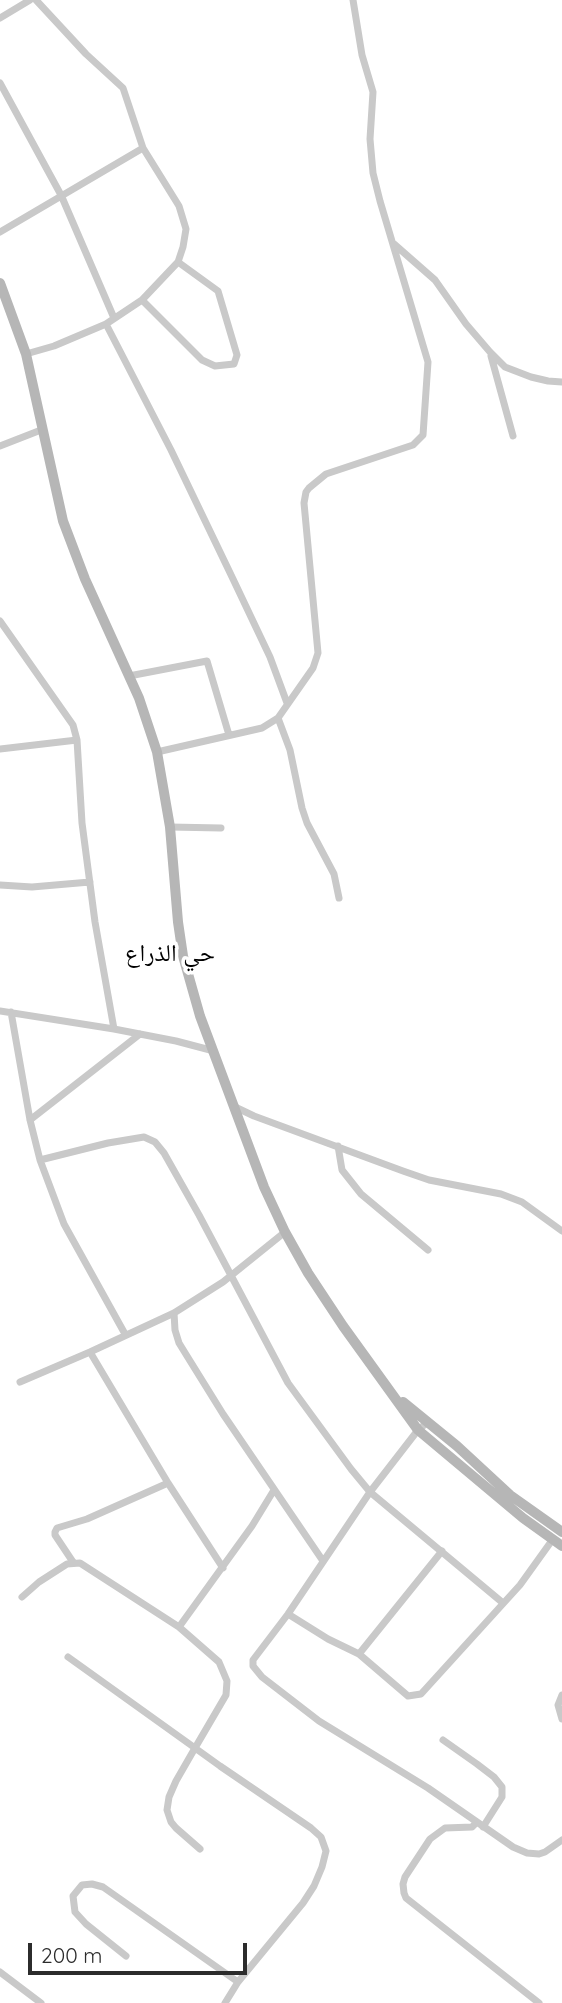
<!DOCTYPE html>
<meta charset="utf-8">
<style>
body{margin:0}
#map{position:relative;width:562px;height:2003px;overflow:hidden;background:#fff;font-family:Quicksand,sans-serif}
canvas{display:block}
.scale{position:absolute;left:28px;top:1943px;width:219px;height:32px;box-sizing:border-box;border:4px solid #2c2c2c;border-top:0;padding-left:9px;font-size:21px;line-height:24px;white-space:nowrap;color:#2c2c2c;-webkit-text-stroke:5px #fff;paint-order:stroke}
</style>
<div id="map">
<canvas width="562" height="2003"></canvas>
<div class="scale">200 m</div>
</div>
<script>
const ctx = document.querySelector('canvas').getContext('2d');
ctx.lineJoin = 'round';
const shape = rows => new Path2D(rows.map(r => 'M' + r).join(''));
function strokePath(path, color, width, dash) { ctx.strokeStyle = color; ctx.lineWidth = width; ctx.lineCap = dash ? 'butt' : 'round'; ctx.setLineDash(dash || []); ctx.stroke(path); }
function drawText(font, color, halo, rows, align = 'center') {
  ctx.font = font + ' Quicksand,"Noto Naskh Arabic",sans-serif'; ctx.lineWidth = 7; ctx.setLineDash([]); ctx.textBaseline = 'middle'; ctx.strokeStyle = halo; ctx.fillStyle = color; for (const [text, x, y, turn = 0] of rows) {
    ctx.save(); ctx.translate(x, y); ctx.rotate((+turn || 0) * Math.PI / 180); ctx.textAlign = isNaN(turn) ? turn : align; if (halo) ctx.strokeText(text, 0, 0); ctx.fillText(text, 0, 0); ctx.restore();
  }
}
strokePath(shape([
 [0,18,30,0],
 [0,83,61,195,114,318],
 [0,232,143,148],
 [394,244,435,280,466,324,490,352,505,367,531,377,548,381,562,382],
 [142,300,202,360,215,366,234,364,237,355,218,291,178,262],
 [106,324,171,450,233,579,270,657,287,703],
 [26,354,54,346,106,324,142,300,178,262,183,247,186,229,179,206,143,148,123,88,86,54,36,0],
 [491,356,513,436],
 [0,446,41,430],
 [0,621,73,725,77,740,82,823,95,922,114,1029],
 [129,676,207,661,229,735],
 [278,718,290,750,302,808,307,823,334,874,339,898],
 [0,749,77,740],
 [157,752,262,728,278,718,313,668,318,653,304,503,306,492,309,488,326,474,413,445,423,435,428,362,380,201,373,173,370,139,373,92,362,55,353,0],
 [170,827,221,828],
 [0,885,32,887,90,882],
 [0,1011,114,1029,176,1041,214,1051],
 [11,1012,30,1120,40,1160,64,1224,125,1334],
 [233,1106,254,1116,403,1171,429,1180,501,1194,522,1202,562,1231],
 [30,1120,140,1034],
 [338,1146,342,1170,361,1194,428,1250],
 [40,1160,108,1143,144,1137,155,1142,164,1153,199,1215,288,1383,351,1469,370,1492,503,1603],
 [174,1313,175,1330,179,1343,187,1356,223,1414,323,1561],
 [90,1352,168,1483,223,1568],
 [20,1382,90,1352,174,1313,223,1282,285,1232],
 [428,1422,418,1430,370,1492,288,1614,253,1660,253,1666,262,1677,319,1721,428,1788,513,1847,527,1853,539,1854,545,1852,562,1840],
 [73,1562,55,1535,55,1532,57,1528,87,1519,168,1483],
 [22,1597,39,1582,67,1564,80,1563,179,1627],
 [288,1614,328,1639,359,1654,408,1696,421,1694,520,1585,553,1539],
 [359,1654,442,1551],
 [68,1657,195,1748,176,1781,169,1797,167,1810,171,1822,176,1828,200,1849],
 [562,1695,558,1705,562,1719],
 [443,1740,477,1764,494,1777,502,1787,502,1797,483,1827],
 [477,1822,472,1827,445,1828,430,1839,405,1877,403,1884,404,1893,406,1898,539,2003],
 [126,1956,86,1924,75,1912,73,1896,82,1885,92,1884,103,1887,238,1982],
 [0,1972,41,2003],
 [225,2003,238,1982,303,1903,314,1886,322,1867,326,1851,321,1837,311,1828,220,1766,195,1748,226,1695,227,1681,219,1662,179,1627,252,1526,274,1490]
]), '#c9c9c9', 7);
strokePath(shape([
 [0,283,26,354,63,521,85,579,139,698,157,752,170,827,178,922,183,956,200,1016,264,1187,285,1232,308,1273,343,1326,418,1430,523,1518,562,1546],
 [403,1402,457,1446,510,1495,562,1532]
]), '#b6b6b6', 10);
drawText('24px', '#000', '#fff', [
 ["حي الذراع",170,954]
]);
</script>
